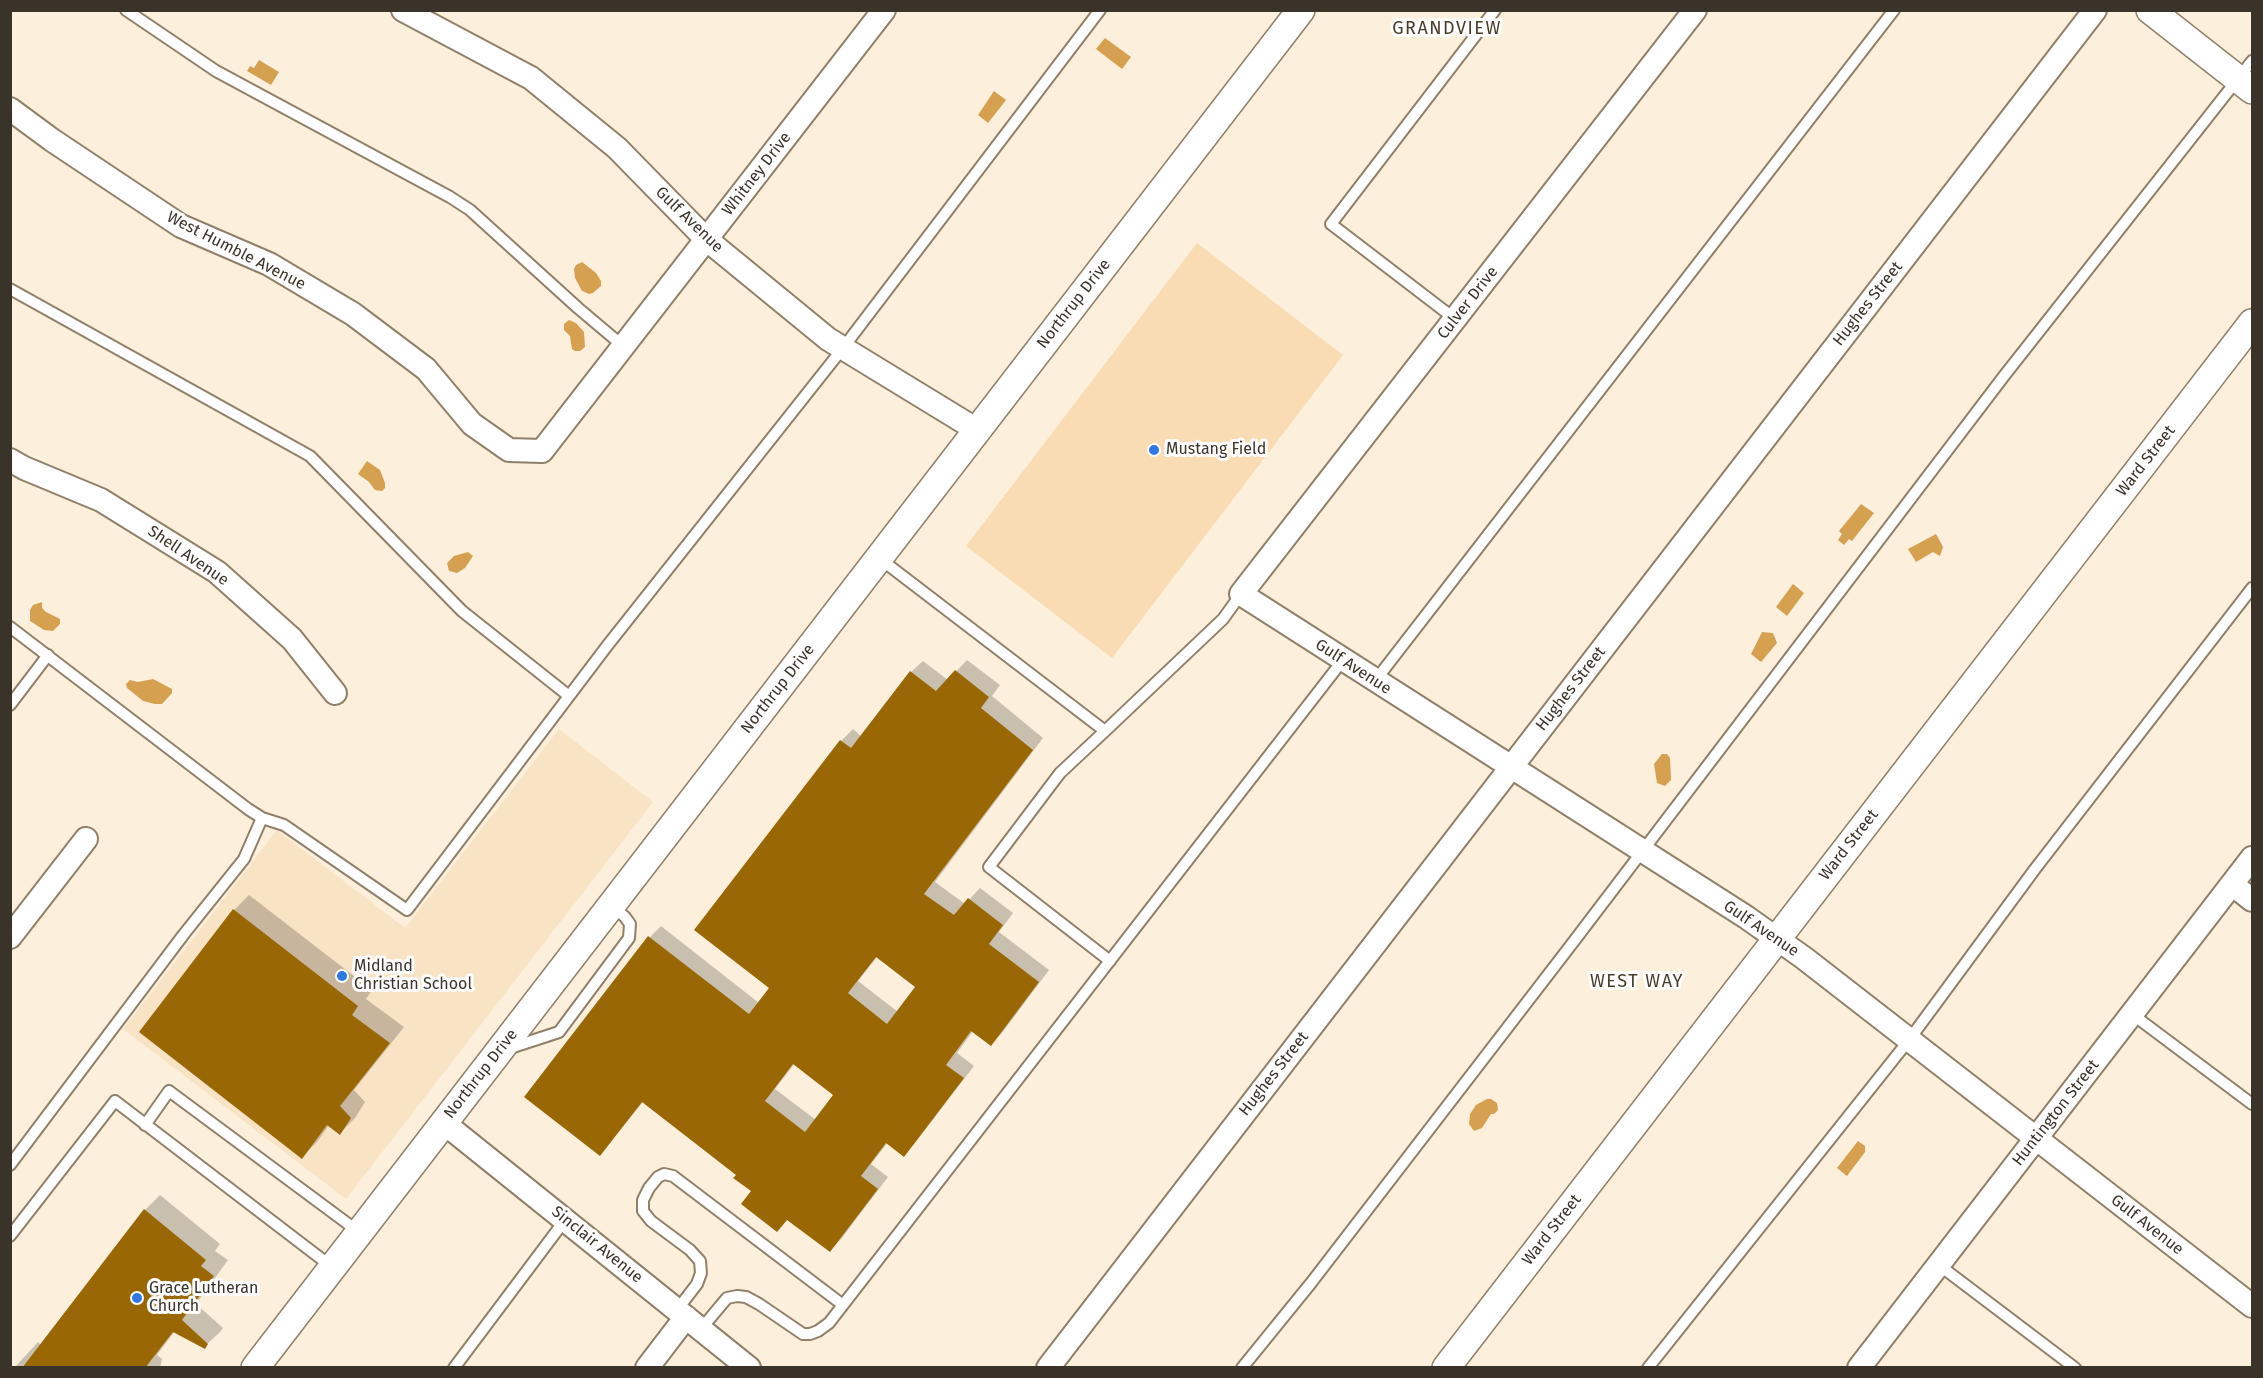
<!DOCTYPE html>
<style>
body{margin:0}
#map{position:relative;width:2263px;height:1378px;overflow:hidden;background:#fcefdb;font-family:"Fira Sans",sans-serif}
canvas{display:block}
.frame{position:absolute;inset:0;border:12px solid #393329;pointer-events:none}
</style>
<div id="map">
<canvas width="2263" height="1378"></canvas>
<div class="frame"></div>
</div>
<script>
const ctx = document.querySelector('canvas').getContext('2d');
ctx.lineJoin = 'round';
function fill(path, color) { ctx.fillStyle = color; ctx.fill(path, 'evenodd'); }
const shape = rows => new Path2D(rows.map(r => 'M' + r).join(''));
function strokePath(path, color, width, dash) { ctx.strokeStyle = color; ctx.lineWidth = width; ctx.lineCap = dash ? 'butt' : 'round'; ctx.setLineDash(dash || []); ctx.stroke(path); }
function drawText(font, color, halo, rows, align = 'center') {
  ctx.font = font + ' "Fira Sans",sans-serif'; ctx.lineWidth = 6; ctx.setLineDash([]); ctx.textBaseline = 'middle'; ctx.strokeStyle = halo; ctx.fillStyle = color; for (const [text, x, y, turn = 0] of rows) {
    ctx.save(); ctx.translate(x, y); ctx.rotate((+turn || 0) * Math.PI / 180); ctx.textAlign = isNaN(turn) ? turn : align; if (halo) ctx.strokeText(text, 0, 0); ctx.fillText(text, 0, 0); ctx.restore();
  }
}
fill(shape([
 [559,729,653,802,346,1199,123,1029,277,830,405,928]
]), '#f9e3c5');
fill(shape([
 [1197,243,1343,355,1112,658,966,546]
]), '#f9dcb4');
fill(shape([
 [1105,38,1131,57,1122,69,1096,49],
 [259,60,279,72,271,85,247,71,250,66,254,68],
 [994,91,1006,100,988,123,978,115],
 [582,262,596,273,601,281,601,286,593,293,589,294,582,291,575,278,574,269,576,265],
 [569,320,576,323,584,332,585,347,580,351,575,351,572,349,570,336,564,330,564,324],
 [367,461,380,470,385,483,385,488,382,491,375,490,369,482,358,474],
 [1861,504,1874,513,1852,541,1849,539,1844,545,1838,540,1842,534,1839,531],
 [1936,534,1943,547,1940,556,1933,552,1916,562,1908,549],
 [468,552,473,556,465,568,457,573,449,571,447,563,454,556],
 [1793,584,1804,593,1787,616,1776,607],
 [42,602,42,608,46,612,60,619,60,624,53,631,44,630,30,621,30,610,33,605],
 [1762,632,1773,633,1777,643,1761,662,1751,654],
 [153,679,172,689,172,693,162,704,155,704,143,701,127,688,126,684,130,680,138,682],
 [1662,754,1667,754,1670,758,1671,780,1665,786,1657,783,1654,764],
 [1487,1099,1491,1099,1497,1103,1498,1110,1494,1114,1491,1114,1482,1128,1474,1131,1469,1124,1470,1114,1476,1105],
 [1858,1141,1865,1146,1865,1152,1847,1176,1837,1168]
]), '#d5a151');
fill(shape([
 [967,660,1000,685,992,696,1043,738,935,882,965,904,980,888,1013,913,999,932,1049,970,1002,1033,991,1044,973,1031,957,1053,974,1066,915,1143,904,1155,888,1142,871,1164,888,1177,841,1239,830,1250,788,1219,777,1230,753,1191,738,1175,643,1102,600,1154,650,937,661,926,759,1003,771,988,696,930,841,741,853,729,862,737,911,672,923,661,948,680],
 [877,957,917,987,898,1012,858,981],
 [795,1063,835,1094,816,1120,775,1089],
 [249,895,372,990,366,999,404,1027,354,1090,365,1102,355,1118,340,1133,329,1125,317,1142,302,1157,234,910],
 [160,1195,220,1244,215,1251,228,1260,196,1304,223,1328,220,1332,204,1347,175,1331,157,1355,162,1359,160,1368,14,1368,38,1342,41,1345,145,1210]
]), '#0003');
fill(shape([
 [955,670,989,697,981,708,1033,750,924,894,954,915,968,898,1003,925,989,944,1039,982,991,1046,971,1031,946,1065,964,1078,904,1157,886,1143,861,1176,878,1189,830,1252,787,1220,777,1232,741,1204,751,1191,733,1178,736,1175,642,1102,600,1156,524,1097,648,936,749,1014,769,988,694,930,840,740,851,748,910,671,936,691],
 [876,957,915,987,887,1024,848,993],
 [793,1064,833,1095,805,1132,765,1101],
 [233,909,358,1006,352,1015,390,1043,340,1106,351,1118,340,1135,327,1125,302,1159,139,1032],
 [144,1209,206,1260,201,1266,214,1276,182,1320,208,1344,205,1349,173,1332,145,1368,22,1368]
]), '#996804');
const service = shape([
 [126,10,216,71,450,197,470,210,578,308,623,346],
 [10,289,310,456,462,611,569,696],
 [1455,319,1331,224,1495,10],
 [879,558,1105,731,1223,619,1241,594],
 [10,627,248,809,262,818,284,825,407,910,607,646,843,348,1100,10],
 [1375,681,1894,10],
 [10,705,48,655],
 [1105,731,1060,773,989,867,1110,961],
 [2132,1014,2252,1104],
 [510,1048,559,1032,629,938,630,924,625,917,611,905],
 [145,1125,169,1091,359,1232],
 [10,1165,184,934,244,859,262,818],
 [10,1236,115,1101,332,1267],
 [1939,1265,2075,1368],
 [677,1310,697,1284,701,1273,700,1261,690,1250,651,1221,643,1211,643,1200,649,1188,658,1177,664,1174,673,1176,843,1305],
 [701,1329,727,1298,737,1296,746,1297,759,1304,803,1334,810,1334,818,1331,829,1323,1343,660],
 [454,1368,565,1220],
 [1242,1368,1311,1283,1571,945,2004,376,2252,61],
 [1648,1368,1909,1040,2035,869,2252,588]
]);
const minor = shape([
 [403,10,531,78,617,148,706,239,828,339,977,430],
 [1695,10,1241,594,1746,917,1804,958,2252,1306],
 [10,109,52,140,181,226,269,264,353,314,426,369,472,424,509,450,542,451,884,10],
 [10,460,24,468,101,500,217,572,292,639,335,693],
 [2232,884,2252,900],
 [10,937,86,839],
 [444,1123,749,1368],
 [647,1368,686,1317],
 [1048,1368,2095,10],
 [1859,1368,2252,858]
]);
const tertiary = shape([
 [2150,10,2252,90],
 [255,1368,1301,10],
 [1446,1368,2252,323]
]);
strokePath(service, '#90806a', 14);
strokePath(minor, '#90806a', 26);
strokePath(tertiary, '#90806a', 30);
strokePath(service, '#fff', 10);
strokePath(minor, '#fff', 22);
strokePath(tertiary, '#fff', 27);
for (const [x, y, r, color] of [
 [1154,450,6,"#2f77e3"],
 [342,976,6,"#2f77e3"],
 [137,1298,6,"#2f77e3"]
]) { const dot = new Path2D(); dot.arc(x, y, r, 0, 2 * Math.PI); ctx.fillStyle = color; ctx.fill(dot); strokePath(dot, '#fefefe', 2); }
drawText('16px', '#393329', '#fefefe', [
 ["Whitney Drive",757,174,-52],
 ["Gulf Avenue",689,220,44],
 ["West Humble Avenue",236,251,27],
 ["Culver Drive",1468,303,-52],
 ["Northrup Drive",1074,304,-52],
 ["Hughes Street",1868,304,-52],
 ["Ward Street",2146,461,-52],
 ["Shell Avenue",188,556,34],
 ["Gulf Avenue",1353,667,33],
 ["Northrup Drive",778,689,-52],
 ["Hughes Street",1571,689,-52],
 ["Ward Street",1849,845,-52],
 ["Gulf Avenue",1761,929,34],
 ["Northrup Drive",481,1074,-52],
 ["Hughes Street",1274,1074,-52],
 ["Huntington Street",2056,1113,-52],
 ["Gulf Avenue",2147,1225,38],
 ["Ward Street",1552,1230,-52],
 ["Sinclair Avenue",597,1245,39]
]);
drawText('16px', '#393329', '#fefefe', [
 ["Mustang Field",1166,450],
 ["Midland",354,967],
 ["Christian School",354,985],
 ["Grace Lutheran",149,1289],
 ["Church",149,1307]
], 'left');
ctx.letterSpacing = '1.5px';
drawText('18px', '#4a3c29', '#fefefe', [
 ["GRANDVIEW",1447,29],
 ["WEST WAY",1637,982]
]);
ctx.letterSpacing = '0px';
</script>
